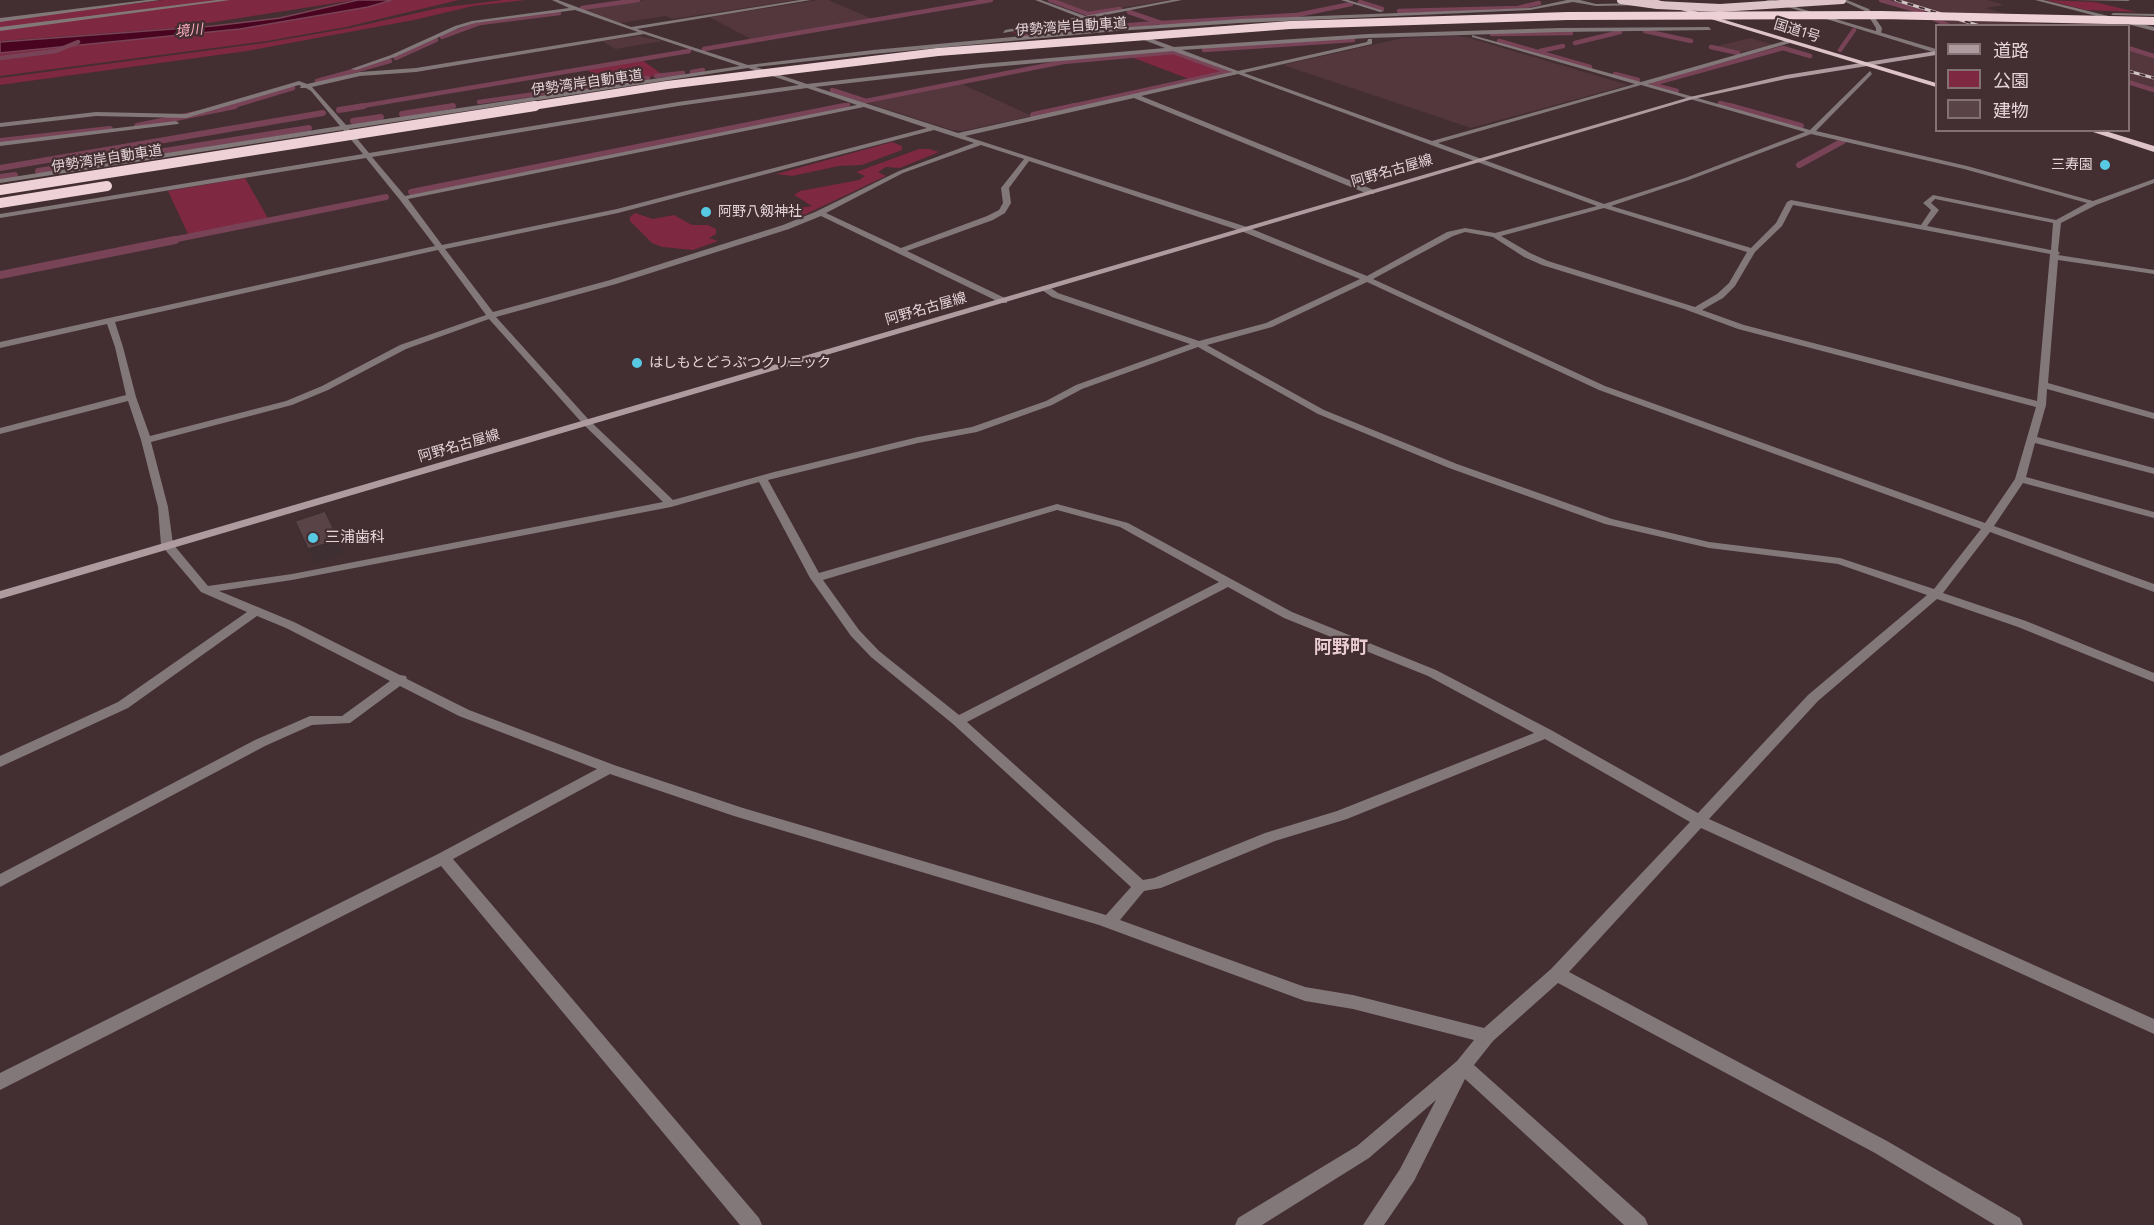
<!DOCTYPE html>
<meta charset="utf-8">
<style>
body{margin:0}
#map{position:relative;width:2154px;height:1225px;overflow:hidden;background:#432e32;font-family:Figtree,"Noto Sans JP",sans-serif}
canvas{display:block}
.legend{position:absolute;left:1935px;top:24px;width:195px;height:108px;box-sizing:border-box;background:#432e32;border:2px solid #837174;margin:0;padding:8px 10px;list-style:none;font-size:18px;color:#e4d5d8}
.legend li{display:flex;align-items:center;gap:12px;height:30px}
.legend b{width:30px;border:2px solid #837174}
</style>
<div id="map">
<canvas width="2154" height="1225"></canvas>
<ul class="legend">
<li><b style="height:8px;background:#ad9b9f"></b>道路</li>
<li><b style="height:16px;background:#7e2842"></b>公園</li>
<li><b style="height:16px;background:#594347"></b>建物</li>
</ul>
</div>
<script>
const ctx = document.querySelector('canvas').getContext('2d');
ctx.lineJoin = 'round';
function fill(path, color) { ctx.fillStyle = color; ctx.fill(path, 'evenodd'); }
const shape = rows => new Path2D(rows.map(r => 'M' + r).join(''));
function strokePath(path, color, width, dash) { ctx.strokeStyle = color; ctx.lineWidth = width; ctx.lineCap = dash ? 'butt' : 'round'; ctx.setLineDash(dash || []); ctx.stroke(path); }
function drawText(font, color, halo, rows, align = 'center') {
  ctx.font = font + ' Figtree,"Noto Sans JP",sans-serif'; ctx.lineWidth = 4.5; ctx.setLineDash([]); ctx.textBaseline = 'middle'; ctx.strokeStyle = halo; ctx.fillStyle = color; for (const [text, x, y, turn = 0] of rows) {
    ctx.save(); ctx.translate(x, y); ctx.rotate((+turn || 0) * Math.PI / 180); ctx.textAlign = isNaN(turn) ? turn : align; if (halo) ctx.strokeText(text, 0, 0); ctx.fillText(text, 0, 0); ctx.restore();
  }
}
fill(shape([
 [645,0,797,0,672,19,666,16,620,23,580,9],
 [818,0,828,0,873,19,753,40,709,17],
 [1053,0,1170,0,1090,13],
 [1883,0,1987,0,2005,5,1985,8,2047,25,1951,25,1921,11],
 [639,36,663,41,615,49,602,41],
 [1454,36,1466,37,1628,85,1471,128,1283,65,1403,38],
 [1750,38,1774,45,1738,53,1714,47],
 [2129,49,2154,57,2154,90,2129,82],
 [962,84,1032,116,962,131,952,130,867,103]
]), '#53373d');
fill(shape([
 [164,0,355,0,176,28,0,41,0,20],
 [392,0,459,0,346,27,267,41,0,76,0,53,240,29,368,7],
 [503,0,526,0,473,6,414,20,247,51,0,85,0,78,264,43,350,28,439,8],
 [2046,0,2095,2,2136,12,2086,10],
 [1079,20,1099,25,1083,29,1019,35,1012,32],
 [1172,53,1224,72,1189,79,1131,57],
 [642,60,663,75,607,83,587,70],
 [892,142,902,146,902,150,862,165,839,166,792,176,776,174],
 [919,149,929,149,939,152,900,168,886,167,878,172,886,176,800,217,786,214,790,209,812,206,794,195,800,191,859,180,865,176,856,172],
 [245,178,269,220,189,236,168,191],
 [635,213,653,219,674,215,692,225,708,225,716,229,716,234,709,238,718,241,693,250,662,247,652,243,630,221,630,217]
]), '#7e2842');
const water = shape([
 [358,0,392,0,368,7,240,29,0,53,0,42,213,26,280,18,358,0]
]);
fill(water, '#49041f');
strokePath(water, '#784356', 1.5);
strokePath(shape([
 [1050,0,1088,14,1120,9],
 [1881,0,1919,11,1949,26],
 [1360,2,1382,9],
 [582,8,638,0],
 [1399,11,1518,8,1539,3],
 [1129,12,1161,23,1297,15,1351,4],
 [1119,26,1155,23],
 [1645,31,1691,41],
 [1492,34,1571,33],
 [1020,35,1084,29,1099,25],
 [442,37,480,23,559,13],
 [1499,41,1590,67],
 [1575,43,1620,32],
 [1711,47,1738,53],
 [2128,48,2154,56],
 [704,49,991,0],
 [1204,50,1353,40],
 [1840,50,1854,30],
 [1540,51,1563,46],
 [0,58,56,51,78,42],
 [396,58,436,40],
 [692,72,703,70],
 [1615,74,1638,80],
 [656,76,683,73],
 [317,81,390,61],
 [2128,82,2154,90],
 [1652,84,1783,48,1810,56],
 [1654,85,1677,91],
 [832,90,866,101,1063,62,1173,52,1228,72,1068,107],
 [479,102,648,78],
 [1720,103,1735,107],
 [230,107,293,88],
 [356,107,689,51],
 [445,107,453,106],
 [837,107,848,105]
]), '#784356', 4.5);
strokePath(shape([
 [1730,106,1801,126],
 [339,110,364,106],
 [402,114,453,106],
 [1033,115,1075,106],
 [353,121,381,117],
 [137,126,235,106],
 [0,141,110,129],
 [1799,165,1843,141],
 [0,168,323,113],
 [38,171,309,128],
 [0,177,15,175],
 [411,192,844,106],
 [167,241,386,197]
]), '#784356', 6);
strokePath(shape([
 [0,275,175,240]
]), '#784356', 8);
fill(shape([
 [147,0,160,0,0,22,0,18,147,0],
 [217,0,230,0,0,31,0,27,217,0],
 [552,0,558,0,631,27,800,0,811,0,637,29,748,65,873,50,1109,28,1084,19,1003,33,1005,30,1079,17,1035,0,1041,0,1085,16,1172,0,1182,0,1090,18,1115,28,1240,19,1530,8,1567,0,1580,0,1596,4,1644,3,1646,5,1596,6,1573,2,1530,10,1240,23,1117,31,873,54,756,67,807,84,981,64,1165,48,1133,36,1135,33,1174,47,1368,34,1559,28,1709,27,1711,30,1559,32,1368,38,1182,50,1238,71,1367,42,1368,39,1372,39,1372,44,1244,73,1432,141,1635,84,1472,37,1472,35,1641,82,1788,40,1790,43,1648,84,1810,130,1870,71,1872,74,1816,131,1967,166,2093,201,2154,179,2154,183,2096,205,2061,223,2058,251,2060,253,2058,255,2154,270,2154,274,2058,260,2048,383,2154,413,2154,419,2047,389,2046,405,2037,437,2154,468,2154,474,2035,443,2026,477,2154,512,2154,518,2023,483,1994,526,2154,584,2154,592,1990,532,1943,593,2026,621,2154,673,2154,682,2018,627,1937,599,1818,701,1709,819,2154,1019,2154,1034,1701,828,1569,972,1887,1141,2020,1218,2023,1225,1995,1225,1875,1153,1558,983,1493,1041,1474,1065,1645,1218,1648,1225,1624,1225,1465,1079,1414,1181,1384,1225,1363,1225,1400,1169,1436,1100,1369,1158,1262,1225,1235,1225,1238,1218,1357,1146,1457,1061,1474,1040,1353,1009,1305,1001,1099,925,734,816,610,774,453,859,759,1218,762,1225,740,1225,441,866,0,1090,0,1073,438,854,597,769,459,716,400,686,350,723,312,725,265,746,0,887,0,874,255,740,310,716,342,716,390,681,286,628,257,616,128,708,0,767,0,756,118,702,247,612,201,592,161,545,158,507,141,440,128,401,0,434,0,428,126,395,115,347,107,324,0,348,0,342,435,246,400,200,366,158,0,218,0,214,363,154,343,130,0,183,0,179,340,126,311,91,306,88,300,88,301,86,299,85,186,118,96,116,0,127,0,123,96,112,186,114,299,81,307,84,360,72,416,68,638,32,575,10,475,23,459,28,395,57,356,70,351,69,391,55,455,26,472,21,569,8,552,0],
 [644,34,740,66,346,125,312,87,360,76,416,72,644,34],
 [1173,51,1232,72,958,133,815,87,981,68,1173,51],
 [748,68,799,85,678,102,369,153,349,129,748,68],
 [1238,74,1597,206,1495,233,1465,228,1447,232,1367,276,1247,227,965,136,1134,98,1368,194,1374,194,1374,190,1141,96,1238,74],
 [1641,85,1805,132,1685,178,1604,204,1438,143,1641,85],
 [807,88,857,105,405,196,372,157,678,106,807,88],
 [864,107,927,128,617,209,442,245,408,199,864,107],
 [934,130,974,143,899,171,815,212,783,225,610,280,493,312,445,249,618,213,934,130],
 [1811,134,1964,169,2087,203,2056,220,1933,195,1923,203,1931,210,1921,225,1791,200,1787,202,1776,223,1751,248,1611,206,1689,180,1811,134],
 [981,145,1024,159,1001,188,1003,203,999,210,987,216,901,248,826,213,903,173,981,145],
 [1029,161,1241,231,1360,279,1266,323,1199,341,1058,293,1048,286,1042,286,1042,290,1052,297,1190,344,1076,385,1046,401,972,427,918,437,774,472,673,500,589,420,496,317,616,284,789,229,821,216,1001,303,1007,303,1007,299,907,251,993,220,1005,213,1011,203,1009,188,1029,161],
 [1935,199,2053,223,2051,250,1927,226,1939,210,1931,203,1935,199],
 [1793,205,2050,254,2037,401,1744,325,1702,310,1723,298,1735,286,1755,252,1782,226,1793,205],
 [1604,208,1747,252,1729,283,1717,294,1695,307,1548,261,1530,253,1501,236,1604,208],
 [1465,232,1493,237,1524,257,1542,265,1684,309,1738,329,2036,407,2015,479,1985,523,1605,386,1373,279,1453,236,1465,232],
 [438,250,486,315,400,345,322,386,286,401,150,436,136,397,123,347,115,322,438,250],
 [1367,282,1599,390,1981,529,1934,589,1840,558,1709,542,1612,519,1457,464,1324,410,1207,345,1272,327,1367,282],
 [489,319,583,424,663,502,292,574,208,586,173,544,168,507,151,442,292,405,328,390,406,349,489,319],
 [1198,347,1318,414,1449,468,1605,524,1709,548,1838,564,1927,595,1808,695,1698,813,1551,730,1436,670,1292,612,1128,523,1057,504,819,573,768,480,918,443,977,432,1052,405,1082,389,1198,347],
 [759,482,810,578,851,636,871,657,953,724,1131,887,1106,915,743,808,614,765,469,710,407,679,406,676,400,675,294,622,219,591,292,580,671,507,759,482],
 [1057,510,1120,527,1219,582,959,715,879,651,859,630,823,580,1057,510],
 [1228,587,1284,618,1428,676,1534,733,1337,811,1265,833,1154,878,1143,880,967,722,1228,587],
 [1545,739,1690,822,1551,969,1484,1028,1353,995,1305,987,1120,920,1144,891,1161,888,1275,841,1347,819,1545,739],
 [1341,0,1348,0,1384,11,1380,12,1341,0],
 [1841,0,1847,0,1869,9,1882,28,1881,34,1876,33,1876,28,1865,11,1841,0],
 [2035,0,2043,0,2154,27,2154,31,2035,0],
 [2075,0,2130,0,2128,1,2075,0],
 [2113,13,2154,14,2154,16,2111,15,2113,13],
 [176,121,179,123,178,124,0,146,0,142,176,121]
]), '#827779');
fill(shape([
 [1765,0,1772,0,1936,49,1936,53,1765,0]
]), '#827779');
fill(shape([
 [1936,51,1936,55,1786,79,1693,99,0,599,0,591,1690,97,1786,75,1936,51]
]), '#ad9b9f');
fill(shape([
 [1648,0,1658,0,1936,83,1936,87,1648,0],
 [2087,130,2102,130,2154,146,2154,152,2087,130]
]), '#dec4c9');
const rail = shape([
 [1896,0,1980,26],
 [2128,71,2154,78]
]);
strokePath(rail, '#d2c3c6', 3);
strokePath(rail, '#432e32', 2, [6]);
strokePath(shape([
 [1621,0,1657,5,1720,8,1842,0]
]), '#dec4c9', 8);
strokePath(shape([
 [526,107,667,85,938,52,1290,25,1567,16,1881,15,2154,21]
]), '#edd1d6', 8);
strokePath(shape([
 [0,190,535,106],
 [0,203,107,186]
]), '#edd1d6', 10);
fill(shape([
 [339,540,345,553,314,563,308,549]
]), '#3e2f32');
const building = shape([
 [325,511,339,540,308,549,295,521,325,511]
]);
fill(building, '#594347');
strokePath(building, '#3e2f32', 1.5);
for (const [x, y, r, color] of [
 [2105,165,6,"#57c9e3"],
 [706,212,6,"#57c9e3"],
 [637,363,6,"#57c9e3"],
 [313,538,6,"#57c9e3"]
]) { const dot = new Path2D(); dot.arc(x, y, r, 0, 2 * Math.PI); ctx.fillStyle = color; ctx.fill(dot); strokePath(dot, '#432e32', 2); }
drawText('14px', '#e4d5d8', '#432e32', [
 ["伊勢湾岸自動車道",1071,27,-4],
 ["国道1号",1797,31,17],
 ["伊勢湾岸自動車道",587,83,-8],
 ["伊勢湾岸自動車道",107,159,-9],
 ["阿野名古屋線",1392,171,-16],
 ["阿野名古屋線",926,309,-16],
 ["阿野名古屋線",459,446,-16]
]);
drawText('italic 14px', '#fcaebf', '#432e32', [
 ["境川",189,31,-6]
]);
drawText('14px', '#e4d5d8', '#432e32', [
 ["三寿園",2093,165,"right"],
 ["阿野八剱神社",718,212],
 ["はしもとどうぶつクリニック",649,363]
], 'left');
drawText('15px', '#e4d5d8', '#432e32', [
 ["三浦歯科",325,538]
], 'left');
drawText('bold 18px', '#e8ccd1', '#432e32', [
 ["阿野町",1341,648]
]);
</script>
